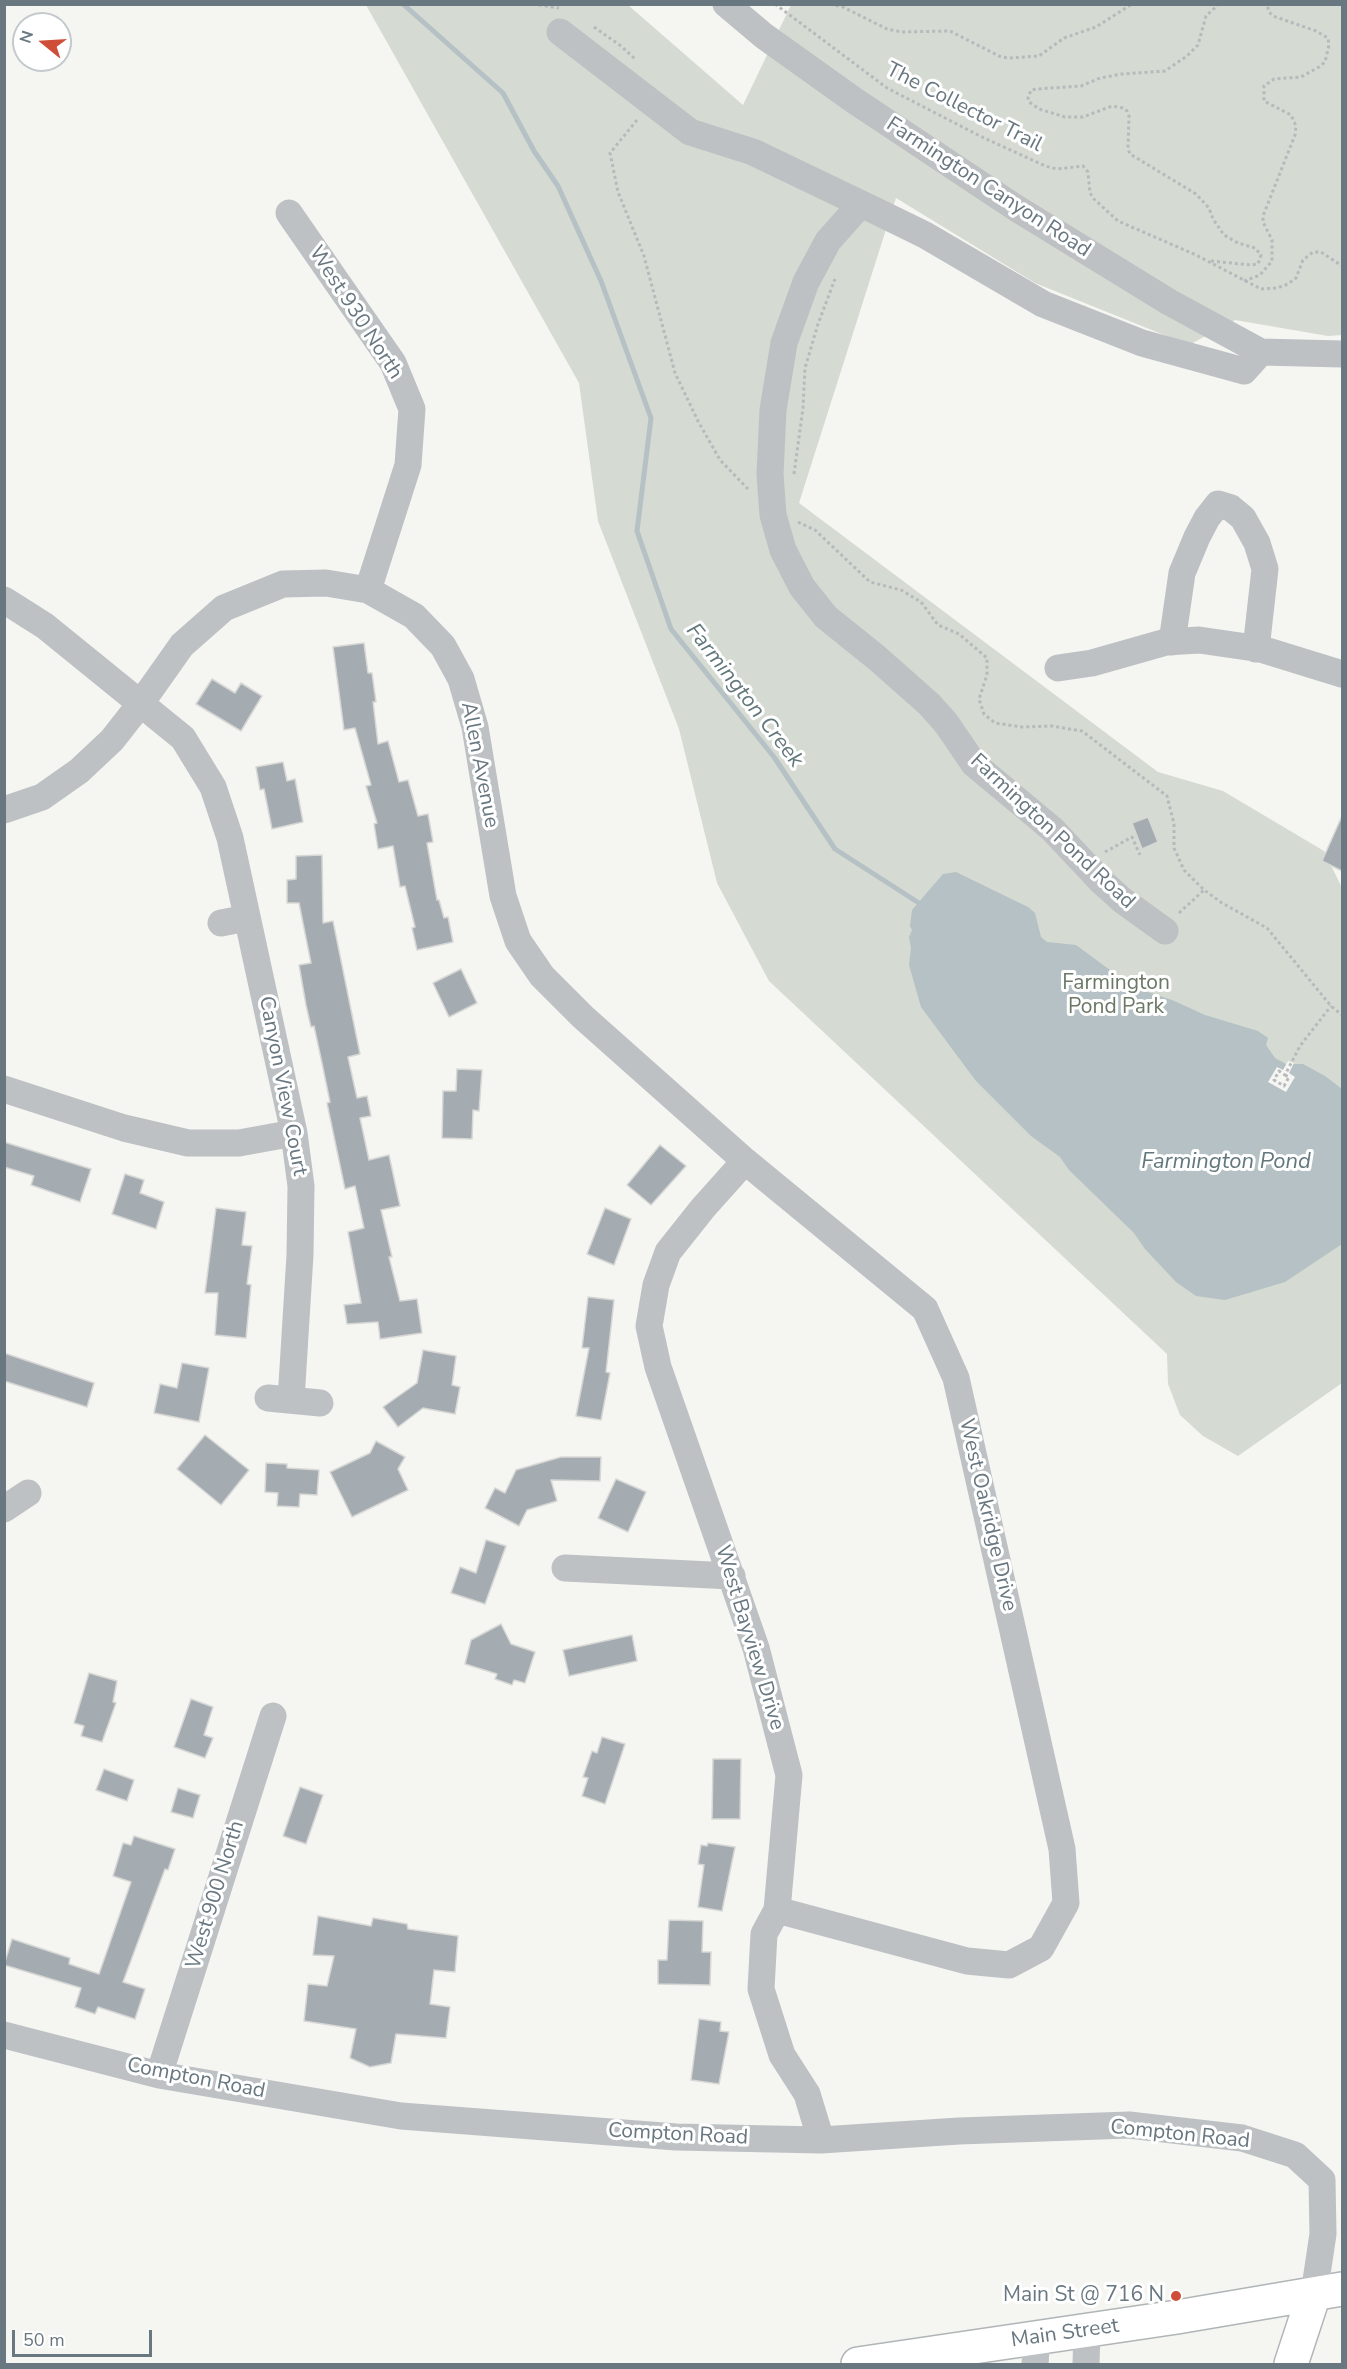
<!DOCTYPE html>
<style>
body{margin:0}
#map{position:relative;width:1347px;height:2369px;overflow:hidden;background:#f5f5f2;font-family:"Nunito Sans",sans-serif}
canvas{display:block}
.frame{position:absolute;inset:0;border:6px solid #687780;pointer-events:none}
.north{position:absolute;left:12px;top:12px;width:60px;height:60px;box-sizing:border-box;background:#fff;border:2px solid #c3c9cc;border-radius:50%;rotate:288deg;font-size:16px;font-weight:700;line-height:24px;text-align:center;color:#687780}
.north::after{content:'';display:block;margin:auto;width:21px;height:27px;background:#cf4e38;clip-path:polygon(50% 0,100% 100%,50% 72%,0 100%)}
.scale{position:absolute;left:12px;top:2330px;width:140px;height:27px;box-sizing:border-box;border:3px solid #687780;border-top:0;padding-left:8px;font-size:18px;line-height:21px;white-space:nowrap;color:#687780;-webkit-text-stroke:4px #fff;paint-order:stroke}
</style>
<div id="map">
<canvas width="1347" height="2369"></canvas>
<div class="frame"></div>
<div class="north">N</div>
<div class="scale">50 m</div>
</div>
<script>
const ctx = document.querySelector('canvas').getContext('2d');
ctx.lineJoin = 'round';
function fill(path, color) { ctx.fillStyle = color; ctx.fill(path, 'evenodd'); }
const shape = rows => new Path2D(rows.map(r => 'M' + r).join(''));
function strokePath(path, color, width, dash) { ctx.strokeStyle = color; ctx.lineWidth = width; ctx.lineCap = dash ? 'butt' : 'round'; ctx.setLineDash(dash || []); ctx.stroke(path); }
function drawText(font, color, halo, rows, align = 'center') {
  ctx.font = font + ' "Nunito Sans",sans-serif'; ctx.lineWidth = 6; ctx.setLineDash([]); ctx.textBaseline = 'middle'; ctx.strokeStyle = halo; ctx.fillStyle = color; for (const [text, x, y, turn = 0] of rows) {
    ctx.save(); ctx.translate(x, y); ctx.rotate((+turn || 0) * Math.PI / 180); ctx.textAlign = isNaN(turn) ? turn : align; if (halo) ctx.strokeText(text, 0, 0); ctx.fillText(text, 0, 0); ctx.restore();
  }
}
fill(shape([
 [366,5,628,5,743,105,791,5,1342,5,1342,335,1328,336,1235,320,1189,345,1035,283,896,198,799,503,1158,772,1223,791,1324,851,1342,888,1342,1383,1238,1456,1203,1436,1180,1415,1168,1384,1167,1354,769,981,717,883,679,729,598,521,579,383]
]), '#d5dad2');
fill(shape([
 [956,872,1028,907,1035,913,1041,937,1047,942,1076,945,1118,976,1142,990,1172,1000,1205,1015,1258,1031,1268,1038,1266,1045,1275,1058,1286,1064,1303,1064,1325,1076,1342,1089,1342,1244,1285,1282,1225,1300,1196,1296,1176,1282,1145,1249,1134,1233,1069,1170,1060,1157,1031,1136,976,1081,921,1007,909,965,911,948,909,937,912,930,910,926,912,910,943,874]
]), '#b5c1c4');
fill(shape([
 [1288,1061,1294,1063,1289,1073,1295,1077,1286,1092,1268,1082,1277,1067,1283,1070]
]), '#f5f5f2');
strokePath(shape([
 [403,4,503,93,534,151,558,186,601,281,651,418,637,531,671,629,774,757,835,849,922,905]
]), '#b5c1c4', 5);
const building = shape([
 [364,643,368,673,372,673,376,702,373,702,378,744,388,741,399,782,408,780,418,816,428,814,433,842,427,843,437,900,439,900,444,918,448,917,453,942,417,950,412,928,415,927,405,886,400,887,393,846,378,849,374,824,377,823,366,786,371,785,355,728,344,730,333,647,364,643],
 [212,679,235,693,241,683,262,696,241,731,196,704,212,679],
 [283,762,287,781,295,779,303,822,272,829,264,789,260,790,256,767,283,762],
 [1342,816,1342,871,1322,861,1342,816],
 [1148,817,1158,842,1142,849,1132,823,1148,817],
 [322,855,323,923,333,921,360,1054,348,1057,357,1098,367,1096,371,1116,360,1118,369,1160,389,1155,400,1206,381,1210,392,1257,389,1257,400,1301,417,1299,422,1333,380,1339,378,1322,347,1324,344,1305,361,1303,348,1232,364,1228,355,1186,345,1189,327,1103,330,1102,322,1063,314,1026,311,1027,306,1005,299,965,311,963,299,903,287,903,287,880,296,879,296,856,322,855],
 [461,969,477,1003,449,1017,433,983,461,969],
 [457,1069,482,1070,479,1111,473,1110,472,1139,442,1138,443,1091,456,1091,457,1069],
 [4,1142,91,1169,80,1202,31,1185,34,1176,4,1167,4,1142],
 [660,1145,686,1166,651,1205,627,1185,660,1145],
 [125,1174,144,1180,140,1193,164,1202,156,1229,112,1214,125,1174],
 [216,1208,246,1212,242,1245,252,1246,247,1284,251,1285,246,1338,215,1335,218,1293,205,1293,216,1208],
 [605,1208,631,1219,614,1265,587,1254,605,1208],
 [588,1297,614,1300,606,1372,610,1373,601,1420,576,1416,589,1348,582,1348,588,1297],
 [423,1350,456,1356,452,1385,460,1387,455,1414,423,1408,398,1427,383,1407,417,1383,423,1350],
 [4,1353,94,1383,87,1407,4,1381,4,1353],
 [182,1363,209,1368,199,1422,154,1413,160,1384,177,1388,182,1363],
 [205,1435,249,1470,221,1505,177,1469,205,1435],
 [376,1441,405,1457,398,1469,408,1490,352,1517,330,1472,370,1453,376,1441],
 [561,1457,601,1457,600,1481,551,1480,557,1501,527,1510,519,1526,485,1508,495,1488,505,1493,516,1470,561,1457],
 [266,1463,287,1464,287,1468,319,1470,317,1495,300,1494,299,1507,277,1506,278,1493,265,1492,266,1463],
 [616,1479,646,1492,628,1532,598,1518,616,1479],
 [486,1540,506,1546,485,1604,451,1593,460,1567,476,1573,486,1540],
 [501,1624,511,1644,535,1652,525,1683,514,1680,512,1685,495,1679,497,1674,465,1664,471,1640,501,1624],
 [632,1635,637,1661,569,1676,563,1650,632,1635],
 [89,1673,117,1681,113,1702,116,1703,102,1742,81,1736,84,1726,74,1723,89,1673],
 [191,1699,213,1707,204,1735,213,1738,205,1758,174,1747,191,1699],
 [602,1737,625,1744,605,1804,582,1796,588,1778,583,1777,592,1751,597,1753,602,1737],
 [713,1759,741,1759,740,1819,712,1819,713,1759],
 [104,1769,134,1780,127,1801,96,1790,104,1769],
 [300,1787,323,1795,306,1844,283,1836,300,1787],
 [178,1788,200,1795,193,1818,171,1812,178,1788],
 [134,1836,175,1849,168,1870,165,1869,123,1982,145,1989,135,2019,98,2007,95,2014,75,2007,81,1988,4,1965,12,1939,70,1958,69,1964,99,1974,131,1882,113,1876,123,1843,131,1845,134,1836],
 [708,1843,735,1847,722,1911,698,1907,704,1865,698,1864,701,1845,707,1846,708,1843],
 [318,1916,371,1926,373,1918,407,1924,408,1929,458,1936,455,1972,434,1970,430,2004,450,2007,446,2038,396,2034,391,2063,370,2067,350,2058,356,2029,304,2021,308,1984,327,1986,334,1956,313,1955,318,1916],
 [669,1920,703,1921,702,1952,711,1952,710,1985,658,1984,658,1960,667,1960,669,1920],
 [699,2019,721,2022,720,2031,729,2032,719,2084,691,2080,699,2019]
]);
fill(building, '#a5acb1');
strokePath(building, '#d7d7d5', 1.5);
const major = shape([
 [858,2364,1177,2317,1342,2289],
 [1291,2364,1314,2294]
]);
strokePath(major, '#b1b5b8', 36);
strokePath(shape([
 [533,4,559,8],
 [775,4,887,88,980,136,1045,166,1057,169,1083,166,1088,172,1090,193,1094,199,1118,221,1196,255,1261,289,1277,288,1288,284,1296,278,1303,260,1313,252,1321,252,1342,266],
 [830,4,843,7,887,29,902,32,950,31,1001,57,1010,58,1039,56,1064,38,1096,27,1132,4],
 [594,27,621,46,636,60],
 [637,120,610,153,618,192,644,256,675,373,698,421,720,460,748,489],
 [1211,261,1251,265,1258,264,1261,255,1255,248,1238,243,1224,235,1213,219,1209,208,1196,194,1130,154,1128,149,1129,116,1127,111,1123,108,1112,106,1083,117,1065,117,1039,109,1029,102,1028,98,1031,90,1037,89,1081,86,1100,78,1122,74,1165,71,1187,56,1198,45,1206,16,1219,4],
 [1244,281,1260,275,1272,261,1272,240,1263,222,1263,216,1295,135,1296,126,1291,115,1264,101,1264,86,1274,79,1301,77,1319,67,1325,62,1329,45,1328,38,1316,31,1273,16,1269,12,1267,4],
 [794,474,803,408,805,368,818,324,835,279],
 [798,522,815,530,870,582,901,590,921,602,938,625,959,634,987,658,987,675,979,699,984,714,995,723,1022,727,1052,726,1082,731,1167,796,1174,824,1174,848,1184,870,1204,890,1222,903,1267,928,1331,1006,1342,1015],
 [1105,852,1132,837,1140,855],
 [1179,913,1204,890],
 [1285,1075,1289,1077,1284,1086,1274,1080,1279,1071,1285,1075,1300,1046,1331,1006]
]), '#b7babc', 3, [3, 3]);
strokePath(shape([
 [726,4,764,36,855,101,1016,208,1169,302,1261,352,1342,354],
 [560,32,690,132,753,152,878,212,925,235,1043,304,1142,343,1244,371,1261,352],
 [860,205,828,241,806,282,784,343,773,410,770,474,773,515,783,550,802,587,826,617,877,658,929,704,946,723,974,764,1052,829,1101,881,1122,900,1165,931],
 [289,213,393,363,412,409,408,465,368,590],
 [4,600,45,626,183,738,213,787,230,838,294,1133,301,1186,300,1255,291,1400],
 [1172,642,1182,573,1197,537,1207,518,1218,504,1231,508,1243,518,1257,543,1265,569,1256,649],
 [1058,668,1092,663,1166,642,1199,640,1261,649,1342,674],
 [4,810,42,797,79,771,112,740,141,703,182,645,224,608,283,584,326,583,368,590,414,616,443,646,461,679,475,727,503,896,518,941,542,976,583,1017,745,1161,925,1309,956,1378,1062,1849,1066,1903,1041,1948,1009,1965,967,1961,777,1910],
 [221,923,247,918],
 [4,1089,124,1128,188,1143,239,1143,294,1133],
 [745,1161,703,1208,668,1252,656,1285,649,1326,658,1367,756,1648,789,1775,777,1910,764,1934,761,1989,782,2055,807,2094,821,2140],
 [268,1398,320,1403],
 [4,1509,28,1493],
 [565,1568,732,1576],
 [4,2035,159,2075,401,2116,676,2137,821,2140,959,2131,1129,2125,1242,2138,1295,2155,1322,2180],
 [159,2075,273,1716],
 [1314,2294,1323,2234,1322,2180],
 [1035,2364,1037,2337],
 [1086,2364,1087,2331]
]), '#bdc1c4', 27);
strokePath(major, '#fff', 33);
for (const [x, y, r, color] of [
 [1176,2296,6,"#cf4e38"]
]) { const dot = new Path2D(); dot.arc(x, y, r, 0, 2 * Math.PI); ctx.fillStyle = color; ctx.fill(dot); strokePath(dot, '#fff', 2); }
drawText('21px', '#687780', '#fff', [
 ["The Collector Trail",964,108,27],
 ["Farmington Canyon Road",988,188,33],
 ["West 930 North",355,313,57],
 ["Allen Avenue",479,765,79],
 ["Farmington Pond Road",1052,832,43],
 ["Canyon View Court",282,1086,79],
 ["West Oakridge Drive",987,1515,77],
 ["West Bayview Drive",749,1638,73],
 ["West 900 North",216,1895,-73],
 ["Compton Road",196,2079,11],
 ["Compton Road",678,2135,3],
 ["Compton Road",1180,2135,6],
 ["Main Street",1065,2334,-8]
]);
drawText('21px', '#6b7866', '#fff', [
 ["Farmington",1116,984],
 ["Pond Park",1116,1008]
]);
drawText('21px', '#687780', '#fff', [
 ["Main St @ 716 N",1164,2296]
], 'right');
drawText('italic 22px', '#63787d', '#fff', [
 ["Farmington Creek",744,696,52],
 ["Farmington Pond",1226,1163]
]);
</script>
